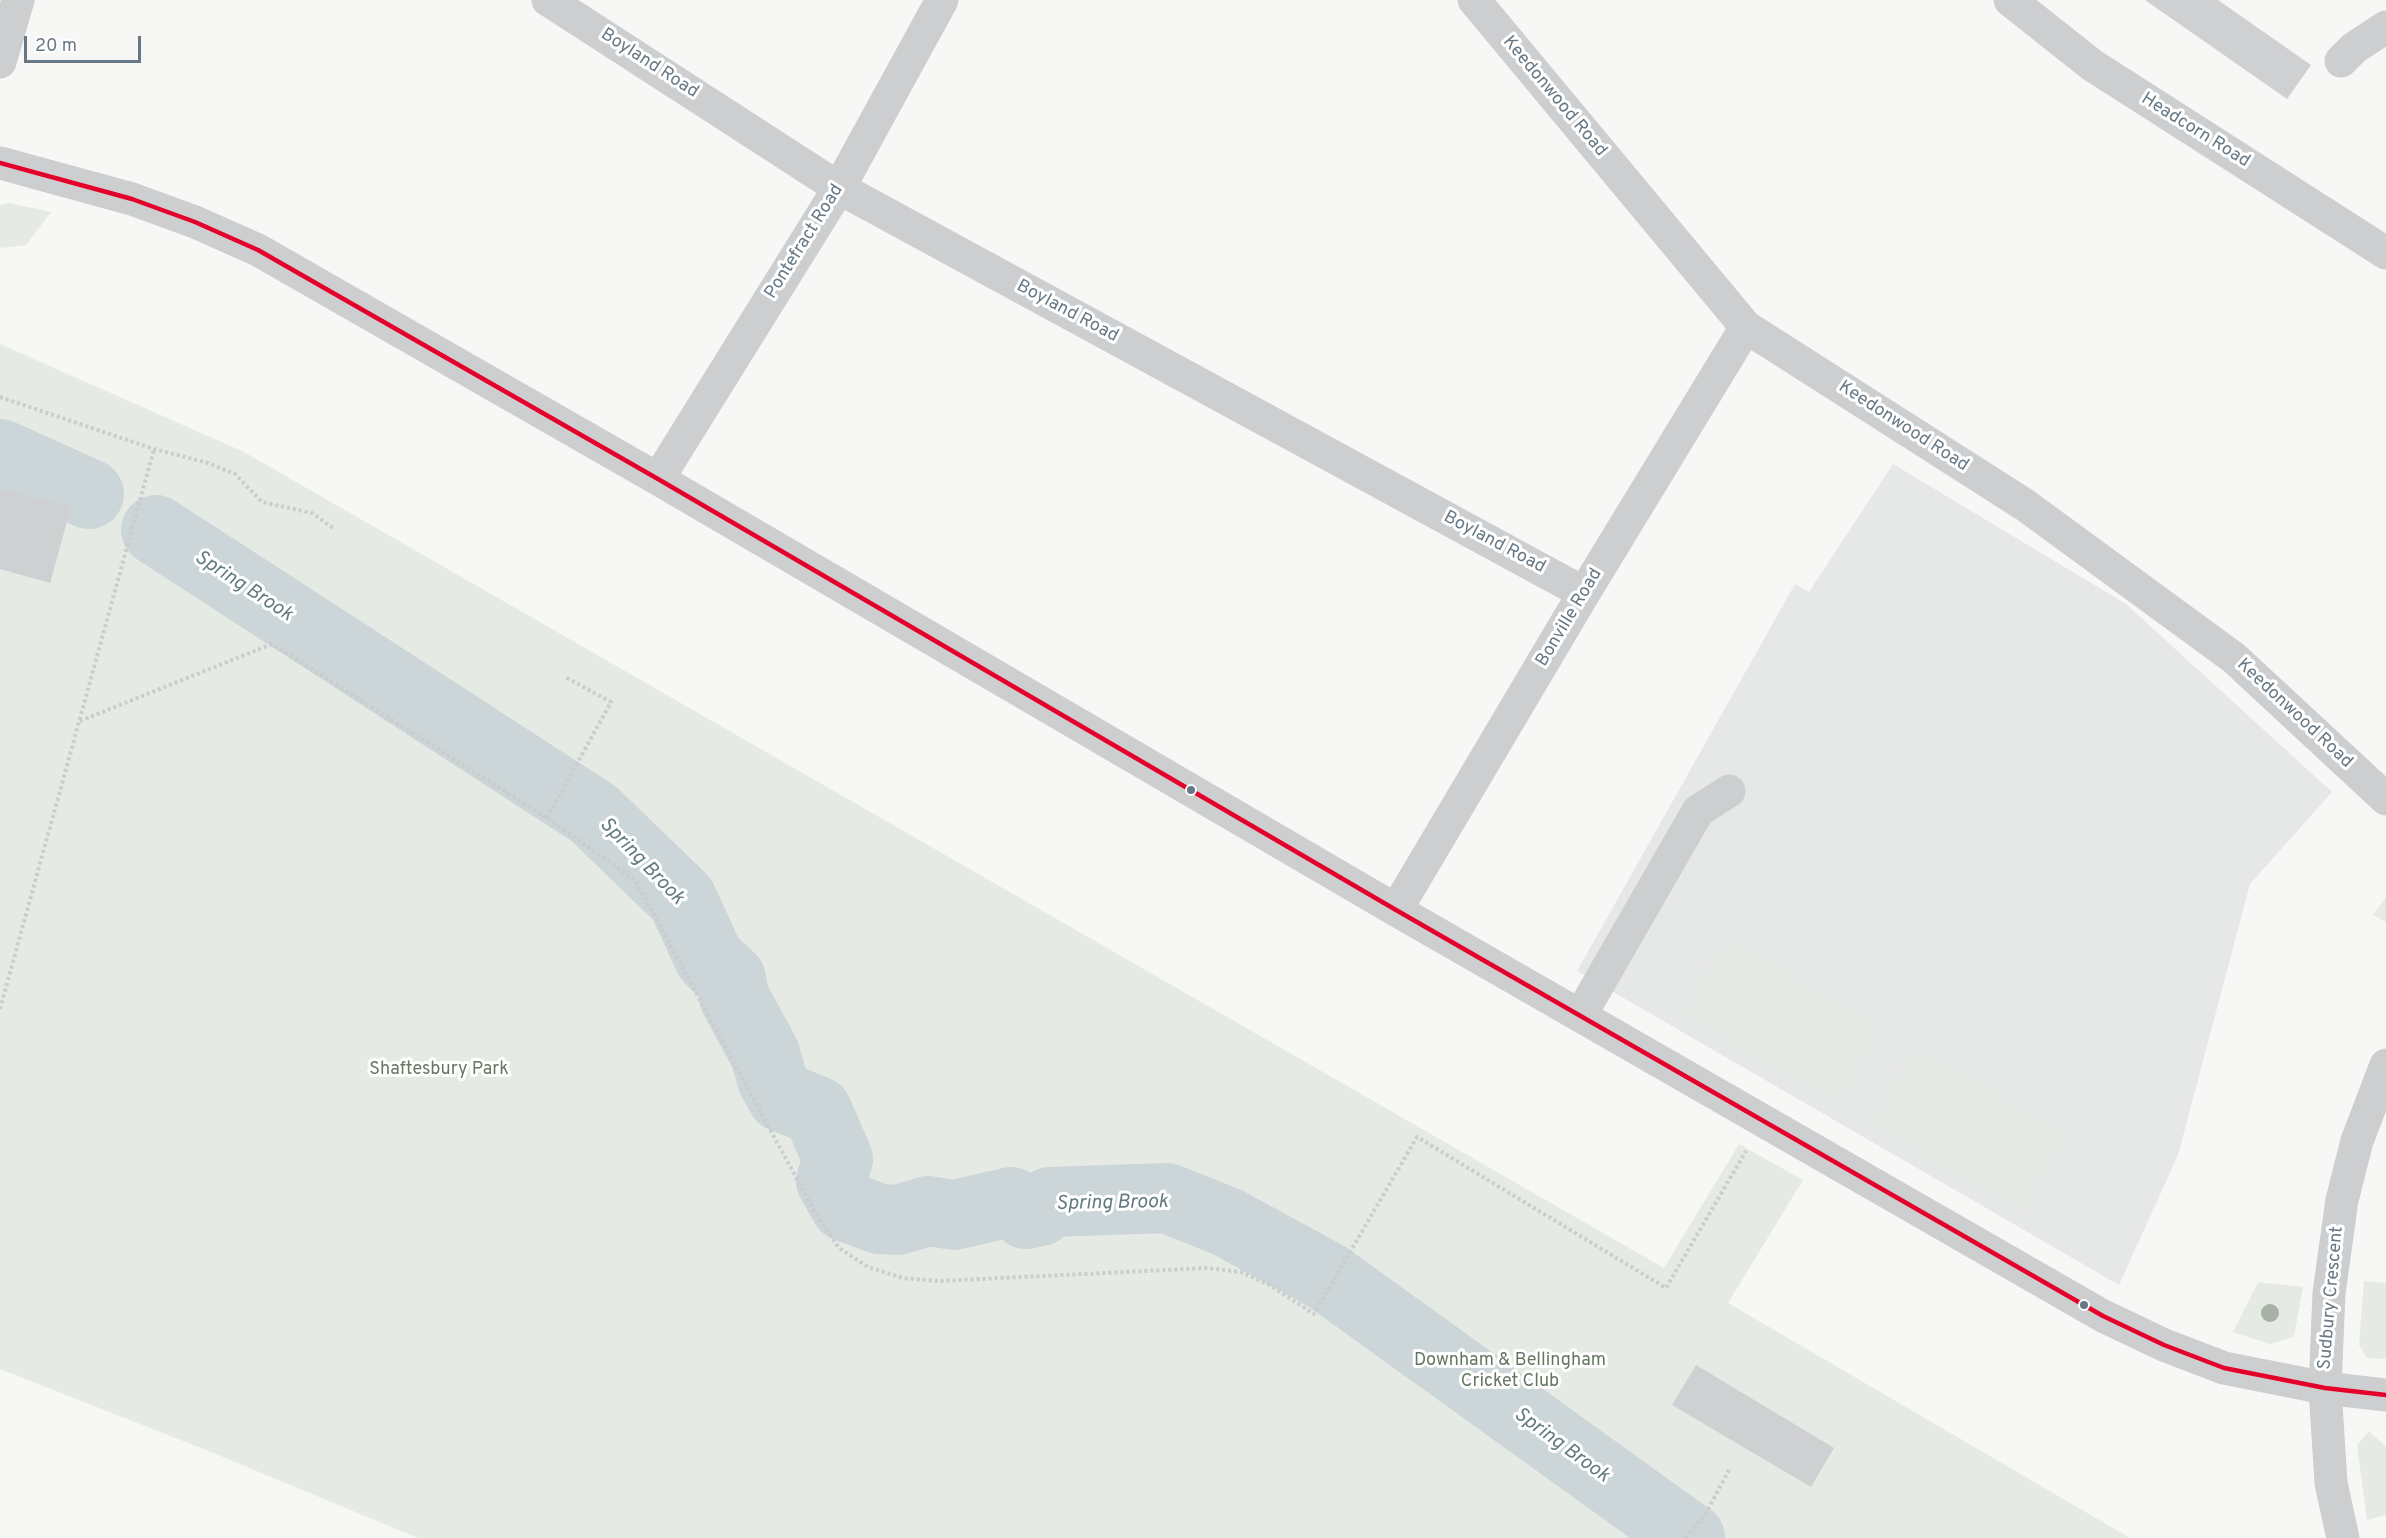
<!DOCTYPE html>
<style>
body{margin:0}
#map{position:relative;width:2386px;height:1538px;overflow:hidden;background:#f7f7f6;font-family:Overpass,sans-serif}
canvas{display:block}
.scale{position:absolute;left:24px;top:36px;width:117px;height:27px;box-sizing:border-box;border:3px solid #677986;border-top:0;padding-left:8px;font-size:18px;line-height:21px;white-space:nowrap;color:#677986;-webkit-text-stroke:4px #fff;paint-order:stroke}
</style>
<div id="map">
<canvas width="2386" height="1538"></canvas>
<div class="scale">20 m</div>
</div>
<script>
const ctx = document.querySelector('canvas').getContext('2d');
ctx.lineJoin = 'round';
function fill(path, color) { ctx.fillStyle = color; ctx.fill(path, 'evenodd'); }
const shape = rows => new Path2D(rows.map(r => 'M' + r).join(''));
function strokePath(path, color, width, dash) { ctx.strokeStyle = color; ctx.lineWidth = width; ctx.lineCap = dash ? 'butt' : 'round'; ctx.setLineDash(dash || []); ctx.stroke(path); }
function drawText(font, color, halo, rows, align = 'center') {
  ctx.font = font + ' Overpass,sans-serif'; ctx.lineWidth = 6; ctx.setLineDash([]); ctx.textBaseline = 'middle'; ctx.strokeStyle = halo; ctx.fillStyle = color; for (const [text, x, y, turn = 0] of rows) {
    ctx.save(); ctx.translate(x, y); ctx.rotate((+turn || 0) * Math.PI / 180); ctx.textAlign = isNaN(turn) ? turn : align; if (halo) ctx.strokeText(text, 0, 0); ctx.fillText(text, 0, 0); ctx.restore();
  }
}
fill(shape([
 [1893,464,2126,604,2332,792,2250,884,2178,1155,2119,1285,1577,971,1795,584,1809,592]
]), '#e6e7e7');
fill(shape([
 [9,203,51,212,26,245,0,248,0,205],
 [0,344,244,452,1664,1268,1739,1144,1803,1180,1728,1303,2130,1538,418,1538,206,1450,0,1369],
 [2386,897,2386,922,2373,915],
 [1728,938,1882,1028,1838,1103,1684,1014],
 [1915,1048,2065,1132,2022,1209,1872,1125],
 [2364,1281,2386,1283,2386,1359,2367,1358,2359,1345],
 [2258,1282,2303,1287,2294,1337,2270,1344,2233,1332],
 [2369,1431,2386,1447,2386,1515,2367,1520,2357,1445]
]), '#e6eae4');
strokePath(shape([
 [0,454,89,494],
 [156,530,594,814,682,899,709,958,731,979,734,997,765,1054,772,1079,782,1097,817,1111,838,1159,831,1181,845,1206,879,1219,898,1220,928,1211,954,1215,1011,1202,1021,1207,1026,1214,1040,1211,1050,1202,1167,1198,1227,1222,1326,1276,1690,1538]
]), '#ccd5d7', 70);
fill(shape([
 [2145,0,2218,0,2311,65,2287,99],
 [0,489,71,507,50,583,0,569],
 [1696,1365,1834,1448,1811,1487,1672,1405]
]), '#cfd0d1');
strokePath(shape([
 [0,397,154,449,208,463,235,474,262,502,312,513,333,528],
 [80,721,272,644,547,818,635,880,818,1218,839,1248,868,1267,903,1278,939,1281,1207,1268,1241,1272,1268,1284,1314,1314,1417,1137,1666,1288,1746,1151],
 [547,818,611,702,565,677],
 [0,1009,154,449],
 [1686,1538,1705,1515,1730,1468]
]), '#cbcccc', 4, [3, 3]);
strokePath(shape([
 [548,0,839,188,1584,593],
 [1474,0,1746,327,2025,505,2234,658,2386,799],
 [2010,0,2092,65,2386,253],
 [2341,61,2354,48,2386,27],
 [0,62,18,0],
 [0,163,132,199,195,222,258,250,658,479,1396,910,2103,1316,2164,1345,2224,1368,2325,1388,2386,1395],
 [658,479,839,188,942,0],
 [1396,910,1584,593,1746,327],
 [1580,1016,1698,811,1729,791],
 [2343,1538,2331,1483,2325,1388,2329,1293,2342,1200,2357,1141,2386,1065]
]), '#cccecf', 33);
strokePath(shape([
 [0,163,132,199,195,222,258,250,658,479,1396,910,2103,1316,2164,1345,2224,1368,2325,1388,2386,1395]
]), '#e4002b', 4.5);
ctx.fillStyle = '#a7b1a5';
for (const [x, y] of [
 [2270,1313]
]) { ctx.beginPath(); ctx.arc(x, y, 9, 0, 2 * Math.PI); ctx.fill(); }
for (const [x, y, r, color] of [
 [1191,790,5,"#677986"],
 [2084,1305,5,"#677986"]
]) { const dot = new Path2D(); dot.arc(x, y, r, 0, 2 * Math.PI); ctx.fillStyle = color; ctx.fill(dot); strokePath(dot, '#fff', 2); }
drawText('18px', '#677986', '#fff', [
 ["Boyland Road",649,64,33],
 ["Keedonwood Road",1554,97,50],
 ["Headcorn Road",2195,131,32],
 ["Pontefract Road",805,242,-58],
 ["Boyland Road",1067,312,28],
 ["Keedonwood Road",1903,427,33],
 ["Boyland Road",1494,543,28],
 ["Bonville Road",1570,618,-59],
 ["Keedonwood Road",2294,714,43],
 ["Sudbury Crescent",2332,1298,-85]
]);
drawText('18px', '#667862', '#fff', [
 ["Shaftesbury Park",439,1070],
 ["Downham & Bellingham",1510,1361],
 ["Cricket Club",1510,1382]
]);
drawText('italic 20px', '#637a82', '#fff', [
 ["Spring Brook",243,587,33],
 ["Spring Brook",641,862,46],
 ["Spring Brook",1112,1204,-1],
 ["Spring Brook",1561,1446,36]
]);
</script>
